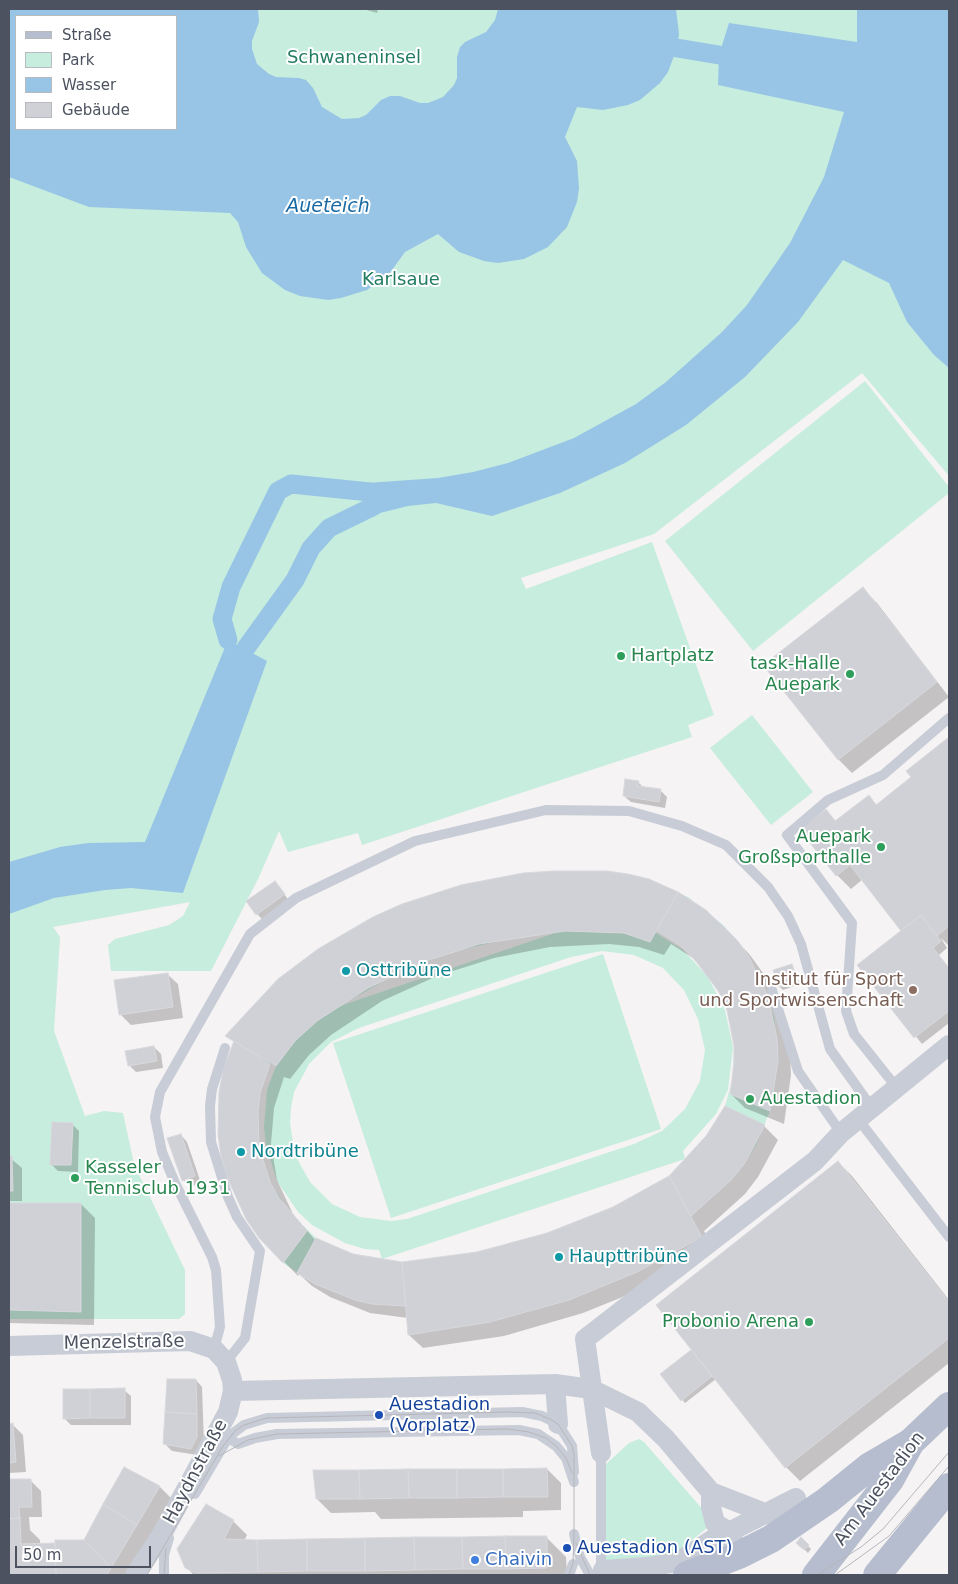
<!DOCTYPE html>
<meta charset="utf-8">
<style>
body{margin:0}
#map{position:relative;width:958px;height:1584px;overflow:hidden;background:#f5f3f3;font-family:"DejaVu Sans",sans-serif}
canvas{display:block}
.frame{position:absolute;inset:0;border:10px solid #4c525f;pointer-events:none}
.legend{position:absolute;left:15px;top:15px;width:162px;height:115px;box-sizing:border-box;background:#fff;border:1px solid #b7babf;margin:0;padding:6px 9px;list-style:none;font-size:15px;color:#4c525f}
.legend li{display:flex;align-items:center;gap:10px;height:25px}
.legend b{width:25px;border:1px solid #b7babf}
.scale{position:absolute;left:15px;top:1546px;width:136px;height:22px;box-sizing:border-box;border:2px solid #4c525f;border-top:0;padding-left:6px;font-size:15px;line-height:18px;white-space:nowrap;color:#4c525f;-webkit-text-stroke:4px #fff;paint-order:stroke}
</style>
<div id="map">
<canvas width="958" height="1584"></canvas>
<div class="frame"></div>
<ul class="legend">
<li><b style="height:6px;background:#b5bdce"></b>Straße</li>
<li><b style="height:14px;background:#c7edde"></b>Park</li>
<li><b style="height:14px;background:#98c5e6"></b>Wasser</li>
<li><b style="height:14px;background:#d0d1d6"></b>Gebäude</li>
</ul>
<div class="scale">50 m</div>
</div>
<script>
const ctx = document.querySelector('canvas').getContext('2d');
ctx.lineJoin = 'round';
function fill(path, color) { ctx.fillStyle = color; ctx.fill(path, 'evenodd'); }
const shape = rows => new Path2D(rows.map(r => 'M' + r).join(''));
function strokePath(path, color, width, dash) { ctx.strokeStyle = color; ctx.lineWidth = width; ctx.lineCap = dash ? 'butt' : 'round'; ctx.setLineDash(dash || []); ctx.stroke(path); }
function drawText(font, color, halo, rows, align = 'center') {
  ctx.font = font + ' "DejaVu Sans",sans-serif'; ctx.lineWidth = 4; ctx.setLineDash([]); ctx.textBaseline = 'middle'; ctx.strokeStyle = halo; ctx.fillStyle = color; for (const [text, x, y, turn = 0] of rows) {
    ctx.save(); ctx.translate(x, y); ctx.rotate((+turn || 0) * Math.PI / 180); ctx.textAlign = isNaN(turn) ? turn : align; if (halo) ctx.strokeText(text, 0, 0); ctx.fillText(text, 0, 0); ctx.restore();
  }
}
fill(shape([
 [9,9,949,9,949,476,862,373,654,534,521,578,526,589,652,542,714,715,688,725,692,737,362,845,358,833,288,852,279,831,259,877,211,971,111,971,108,945,115,939,169,925,183,916,190,902,53,927,60,937,54,1031,85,1116,104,1111,123,1113,134,1164,185,1270,185,1314,179,1319,9,1319],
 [16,16,176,16,176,129,16,129],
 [865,381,949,487,949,493,753,651,665,541],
 [752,715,813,792,771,825,710,748],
 [554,871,607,871,649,879,688,897,722,924,737,940,760,976,774,1017,778,1061,770,1111,756,1145,745,1163,731,1180,691,1216,702,1237,637,1272,569,1300,490,1322,408,1335,406,1306,372,1304,355,1300,315,1284,283,1263,260,1238,246,1219,227,1177,218,1135,219,1092,223,1070,234,1041,225,1036,278,979,318,949,372,917,402,904,461,885,523,873],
 [656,931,681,946,708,975,719,992,727,1010,734,1046,732,1082,725,1106,706,1136,681,1165,669,1176,613,1207,547,1233,477,1252,402,1262,353,1254,316,1238,290,1213,270,1182,259,1147,258,1111,260,1093,270,1064,276,1066,267,1090,264,1127,266,1145,277,1181,298,1212,312,1225,345,1243,365,1249,379,1250,382,1259,685,1159,683,1151,716,1114,728,1090,733,1047,725,1010,708,977,683,950,656,933],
 [556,933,555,933,340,1006,396,974,452,952,508,939],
 [602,951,634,955,663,968,684,990,698,1019,705,1050,700,1081,685,1109,662,1131,634,1144,407,1219,391,1221,360,1217,332,1204,310,1182,295,1155,290,1123,291,1108,294,1092,309,1064,331,1042,359,1028,571,957],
 [603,954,661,1129,391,1218,333,1043],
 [639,1439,644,1442,704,1511,708,1527,674,1555,603,1570,605,1465,629,1443]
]), '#c7edde');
fill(shape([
 [9,9,258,9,259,22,252,41,252,49,257,64,269,74,276,77,299,78,306,80,313,88,322,107,342,119,359,118,366,115,381,100,390,96,400,96,420,103,428,103,443,97,454,85,457,78,457,57,460,47,465,42,486,32,495,20,498,9,676,9,679,34,677,48,668,72,660,83,640,100,628,105,603,110,577,107,565,137,577,161,579,188,577,202,567,227,548,247,524,259,498,263,484,261,459,252,438,234,405,252,389,274,367,290,341,298,328,300,300,296,285,290,262,273,246,247,238,222,230,213,89,207,9,177],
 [16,16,176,16,176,129,16,129],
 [857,9,949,9,949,368,934,355,907,322,889,283,843,260,798,322,745,377,686,425,625,463,560,493,492,516,436,503,408,506,376,514,367,483,438,478,473,472,508,463,574,438,636,404,666,382,722,332,747,305,790,243,824,177,844,112,718,85,719,55,729,23,857,42],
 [228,640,267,661,183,893,131,888,105,890,54,898,9,914,9,862,60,847,88,843,145,842]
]), '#98c5e6');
fill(shape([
 [363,9,378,9,377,13],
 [863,589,877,603,949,697,852,773,839,760,765,666],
 [949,738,949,946,941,938,947,948,939,955,949,968,949,1023,922,1044,859,966,903,931,863,879,851,889,837,875,825,810,837,822,869,797,877,805,913,778,907,771],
 [638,782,644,788,660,790,667,797,665,808,631,802,624,796],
 [275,882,290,902,264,921,257,914],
 [669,888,688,898,722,925,750,955,763,973,782,1011,790,1054,791,1075,784,1124,745,1108,731,1094,736,1064,735,1046,728,1010,720,991,696,960,671,944,664,955,639,947,609,944,550,947,494,958,437,976,382,1001,331,1035,309,1055,290,1079,284,1077,274,1108,271,1144,277,1180,293,1214,316,1241,353,1255,402,1264,442,1260,513,1245,580,1222,613,1208,670,1177,707,1137,764,1126,778,1140,758,1177,745,1194,704,1231,715,1251,652,1285,583,1313,504,1336,423,1348,409,1335,408,1318,370,1313,330,1297,312,1286,299,1274,298,1276,260,1237,235,1043,227,1036,269,989],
 [791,966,800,984,783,990,780,987],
 [167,974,178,984,183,1018,131,1025,121,1015,116,982],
 [154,1047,161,1054,163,1068,136,1072,129,1065],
 [72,1124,79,1131,78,1172,58,1171,51,1164],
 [181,1135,187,1142,201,1183,190,1187,183,1180],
 [9,1157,22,1168,22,1201,9,1201],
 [838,1162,852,1176,949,1300,949,1363,800,1481,786,1467,716,1379,685,1403,662,1374,693,1350],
 [81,1204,95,1218,94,1325,9,1323,9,1205],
 [196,1380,202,1387,204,1444,198,1455,172,1451,165,1444],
 [124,1390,131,1396,131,1425,71,1425,64,1418],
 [9,1425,13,1425,23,1435,26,1472,9,1473],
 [124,1468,160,1487,180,1507,139,1575,9,1575,9,1480,30,1480,41,1491,42,1517,29,1517,30,1530,40,1540,40,1545,56,1544,84,1541],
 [547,1469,561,1483,561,1510,523,1511,523,1517,381,1519,375,1512,331,1513,317,1499],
 [206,1505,233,1521,247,1535,244,1541,546,1537,566,1557,567,1575,194,1575,186,1567],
 [801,1539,811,1549,808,1553,798,1543]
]), '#0003');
strokePath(shape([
 [677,48,719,55],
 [228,640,222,619,231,587,278,491,291,484,370,492],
 [246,648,295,580,311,548,329,528,374,506]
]), '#98c5e6', 19);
const building = shape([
 [863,587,937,682,838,760,763,665,863,587],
 [949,737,949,926,937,936,921,915,901,931,850,865,836,876,799,829,826,809,835,821,869,795,876,805,911,777,906,771,949,737],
 [625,779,639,781,638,786,661,789,659,802,623,796,625,779],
 [554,871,607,871,628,874,649,879,678,892,650,942,624,933,565,931,479,944,423,962,368,988,317,1021,295,1041,276,1066,225,1036,278,979,318,949,373,917,402,904,461,885,523,873,554,871],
 [275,881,285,894,256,915,246,901,275,881],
 [678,892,706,910,737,940,749,957,768,996,777,1039,778,1061,770,1111,730,1094,734,1064,734,1046,727,1010,719,992,695,960,681,946,657,931,678,892],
 [921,915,941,941,933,948,949,968,949,1011,914,1038,857,965,921,915],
 [792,964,798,981,779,987,773,970,792,964],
 [168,973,173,1007,119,1015,114,980,168,973],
 [234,1041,270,1064,260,1093,258,1111,259,1147,270,1182,279,1198,307,1231,283,1263,259,1238,246,1219,227,1177,221,1156,218,1135,219,1092,223,1070,234,1041],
 [154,1046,157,1061,128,1066,125,1051,154,1046],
 [725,1106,765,1125,745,1163,731,1180,691,1216,669,1176,706,1136,725,1106],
 [52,1122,73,1123,71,1165,50,1165,52,1122],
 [181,1134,195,1176,182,1181,167,1138,181,1134],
 [9,1156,12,1156,13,1191,9,1191,9,1156],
 [838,1161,949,1302,949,1338,785,1468,656,1305,838,1161],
 [669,1176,702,1237,637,1272,569,1300,490,1322,408,1335,402,1262,477,1252,547,1233,613,1207,669,1176],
 [9,1203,81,1203,81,1312,9,1310,9,1203],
 [316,1238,353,1254,402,1262,406,1306,372,1304,355,1300,315,1284,297,1273,316,1238],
 [691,1350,712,1376,681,1401,660,1374,691,1350],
 [167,1379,196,1379,197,1414,165,1412,167,1379],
 [125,1388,125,1418,90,1418,90,1389,125,1388],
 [63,1389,90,1389,90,1418,63,1419,63,1389],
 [165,1412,197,1414,197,1437,191,1449,163,1444,165,1412],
 [13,1423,16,1462,9,1463,9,1424,13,1423],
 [124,1467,160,1486,137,1525,103,1504,124,1467],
 [547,1468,548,1497,503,1497,503,1469,547,1468],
 [408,1469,409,1498,360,1499,359,1470,408,1469],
 [408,1469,457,1469,457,1498,409,1498,408,1469],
 [457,1469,503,1469,503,1497,457,1498,457,1469],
 [313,1470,359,1470,360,1499,316,1499,313,1470],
 [9,1479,31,1479,32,1507,19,1507,20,1518,9,1519,9,1479],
 [103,1504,137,1525,111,1568,84,1540,103,1504],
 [206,1504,234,1520,224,1539,257,1540,258,1572,196,1573,185,1568,177,1549,206,1504],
 [20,1518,21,1544,55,1543,56,1575,9,1575,9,1519,20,1518],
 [505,1536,506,1569,463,1569,462,1537,505,1536],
 [505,1536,547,1536,547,1568,506,1569,505,1536],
 [414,1537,415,1570,365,1571,365,1538,414,1537],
 [414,1537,462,1537,463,1569,415,1570,414,1537],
 [801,1537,809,1545,804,1550,796,1543,801,1537],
 [365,1538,365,1571,307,1571,307,1539,365,1538],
 [307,1539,307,1571,258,1572,257,1540,307,1539],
 [55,1540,84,1540,111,1568,107,1575,56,1575,55,1540]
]);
fill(building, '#d0d1d6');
strokePath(building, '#d8d8dd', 1);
strokePath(shape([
 [772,990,798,1071,841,1133],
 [225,1048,212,1089,210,1106,211,1142,228,1197,237,1217,260,1251,245,1338,226,1362],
 [897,1088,854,1034,846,1011,852,923,787,835,828,800,883,775,949,718],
 [858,1119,949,1237],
 [214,1349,220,1327,216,1270,212,1257,175,1183,162,1152,155,1117,160,1092,250,934,296,898,415,841,546,810,629,811,682,826,726,845,768,887,788,916,801,944,830,1049,872,1108],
 [224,1440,244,1425,267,1418,522,1412,542,1416,558,1424,572,1446,574,1472],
 [195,1494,228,1438,238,1444,255,1438,277,1434,519,1430,538,1434,556,1446,566,1458,574,1482],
 [574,1534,580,1557,590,1575],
 [601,1574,601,1453],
 [164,1575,164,1555,169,1538],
 [569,1575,573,1564]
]), '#c8ccd6', 10);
strokePath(shape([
 [9,1346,190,1341,214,1349,226,1362,232,1380,233,1391,228,1412,161,1536,135,1575],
 [555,1384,558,1424],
 [233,1391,555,1384,591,1389,638,1412,666,1439,711,1492,783,1520],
 [601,1453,585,1339,815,1161,841,1133,949,1045],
 [711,1492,711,1507,715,1523,729,1532],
 [735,1544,729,1532,796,1498],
 [603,1570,647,1567,678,1562,715,1538,729,1532]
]), '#c8ccd6', 20);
strokePath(shape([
 [687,1575,739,1555,771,1539,828,1500,870,1466,911,1442],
 [816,1575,890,1480,911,1442,949,1406],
 [877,1575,949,1487]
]), '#b5bdce', 28);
strokePath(shape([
 [219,1456,248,1440,277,1434,508,1429,529,1432,546,1438,556,1446,566,1458,572,1473],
 [576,1543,590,1575],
 [147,1575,223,1446,235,1431,244,1425,267,1418,508,1412,535,1413,550,1419,558,1424,572,1446,574,1455,574,1534,573,1563,569,1575],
 [164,1575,166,1548],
 [817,1575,861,1547,883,1529,949,1452],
 [835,1575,889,1536,949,1466]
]), '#b6b7bc', 1);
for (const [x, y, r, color] of [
 [621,656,5,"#2e9e5b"],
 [850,674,5,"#2e9e5b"],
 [881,847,5,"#2e9e5b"],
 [346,971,5,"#0f9aa8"],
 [913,990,5,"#8d6e63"],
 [750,1099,5,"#2e9e5b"],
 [241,1152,5,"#0f9aa8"],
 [75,1178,5,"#2e9e5b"],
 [559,1257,5,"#0f9aa8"],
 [809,1322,5,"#2e9e5b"],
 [379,1415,5,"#1a4fb4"],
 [567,1548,5,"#1a4fb4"],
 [475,1560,5,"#3f7fe0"]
]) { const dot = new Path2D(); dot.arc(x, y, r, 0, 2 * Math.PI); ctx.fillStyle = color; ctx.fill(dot); strokePath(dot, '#fff', 2); }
drawText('18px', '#217c62', '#fff', [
 ["Schwaneninsel",354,58],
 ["Karlsaue",401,280]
]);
drawText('18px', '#27864d', '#fff', [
 ["Hartplatz",631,656],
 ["task-Halle",840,664,"right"],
 ["Auepark",840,685,"right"],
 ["Auepark",871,837,"right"],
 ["Großsporthalle",871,858,"right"],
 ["Auestadion",760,1099],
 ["Kasseler",85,1168],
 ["Tennisclub 1931",85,1189],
 ["Probonio Arena",799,1322,"right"]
], 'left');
drawText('18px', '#0d838f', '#fff', [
 ["Osttribüne",356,971],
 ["Nordtribüne",251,1152],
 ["Haupttribüne",569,1257]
], 'left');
drawText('18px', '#785e54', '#fff', [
 ["Institut für Sport",903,980],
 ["und Sportwissenschaft",903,1001]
], 'right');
drawText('18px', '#4c525f', '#fff', [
 ["Menzelstraße",124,1343,-1],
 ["Haydnstraße",196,1472,-62],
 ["Am Auestadion",880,1489,-53]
]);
drawText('18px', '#164399', '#fff', [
 ["Auestadion",389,1405],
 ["(Vorplatz)",389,1426],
 ["Auestadion (AST)",577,1548]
], 'left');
drawText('18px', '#366cbe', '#fff', [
 ["Chaivin",485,1560]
], 'left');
drawText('italic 19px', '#1a6aa4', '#fff', [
 ["Aueteich",328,207]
]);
</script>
